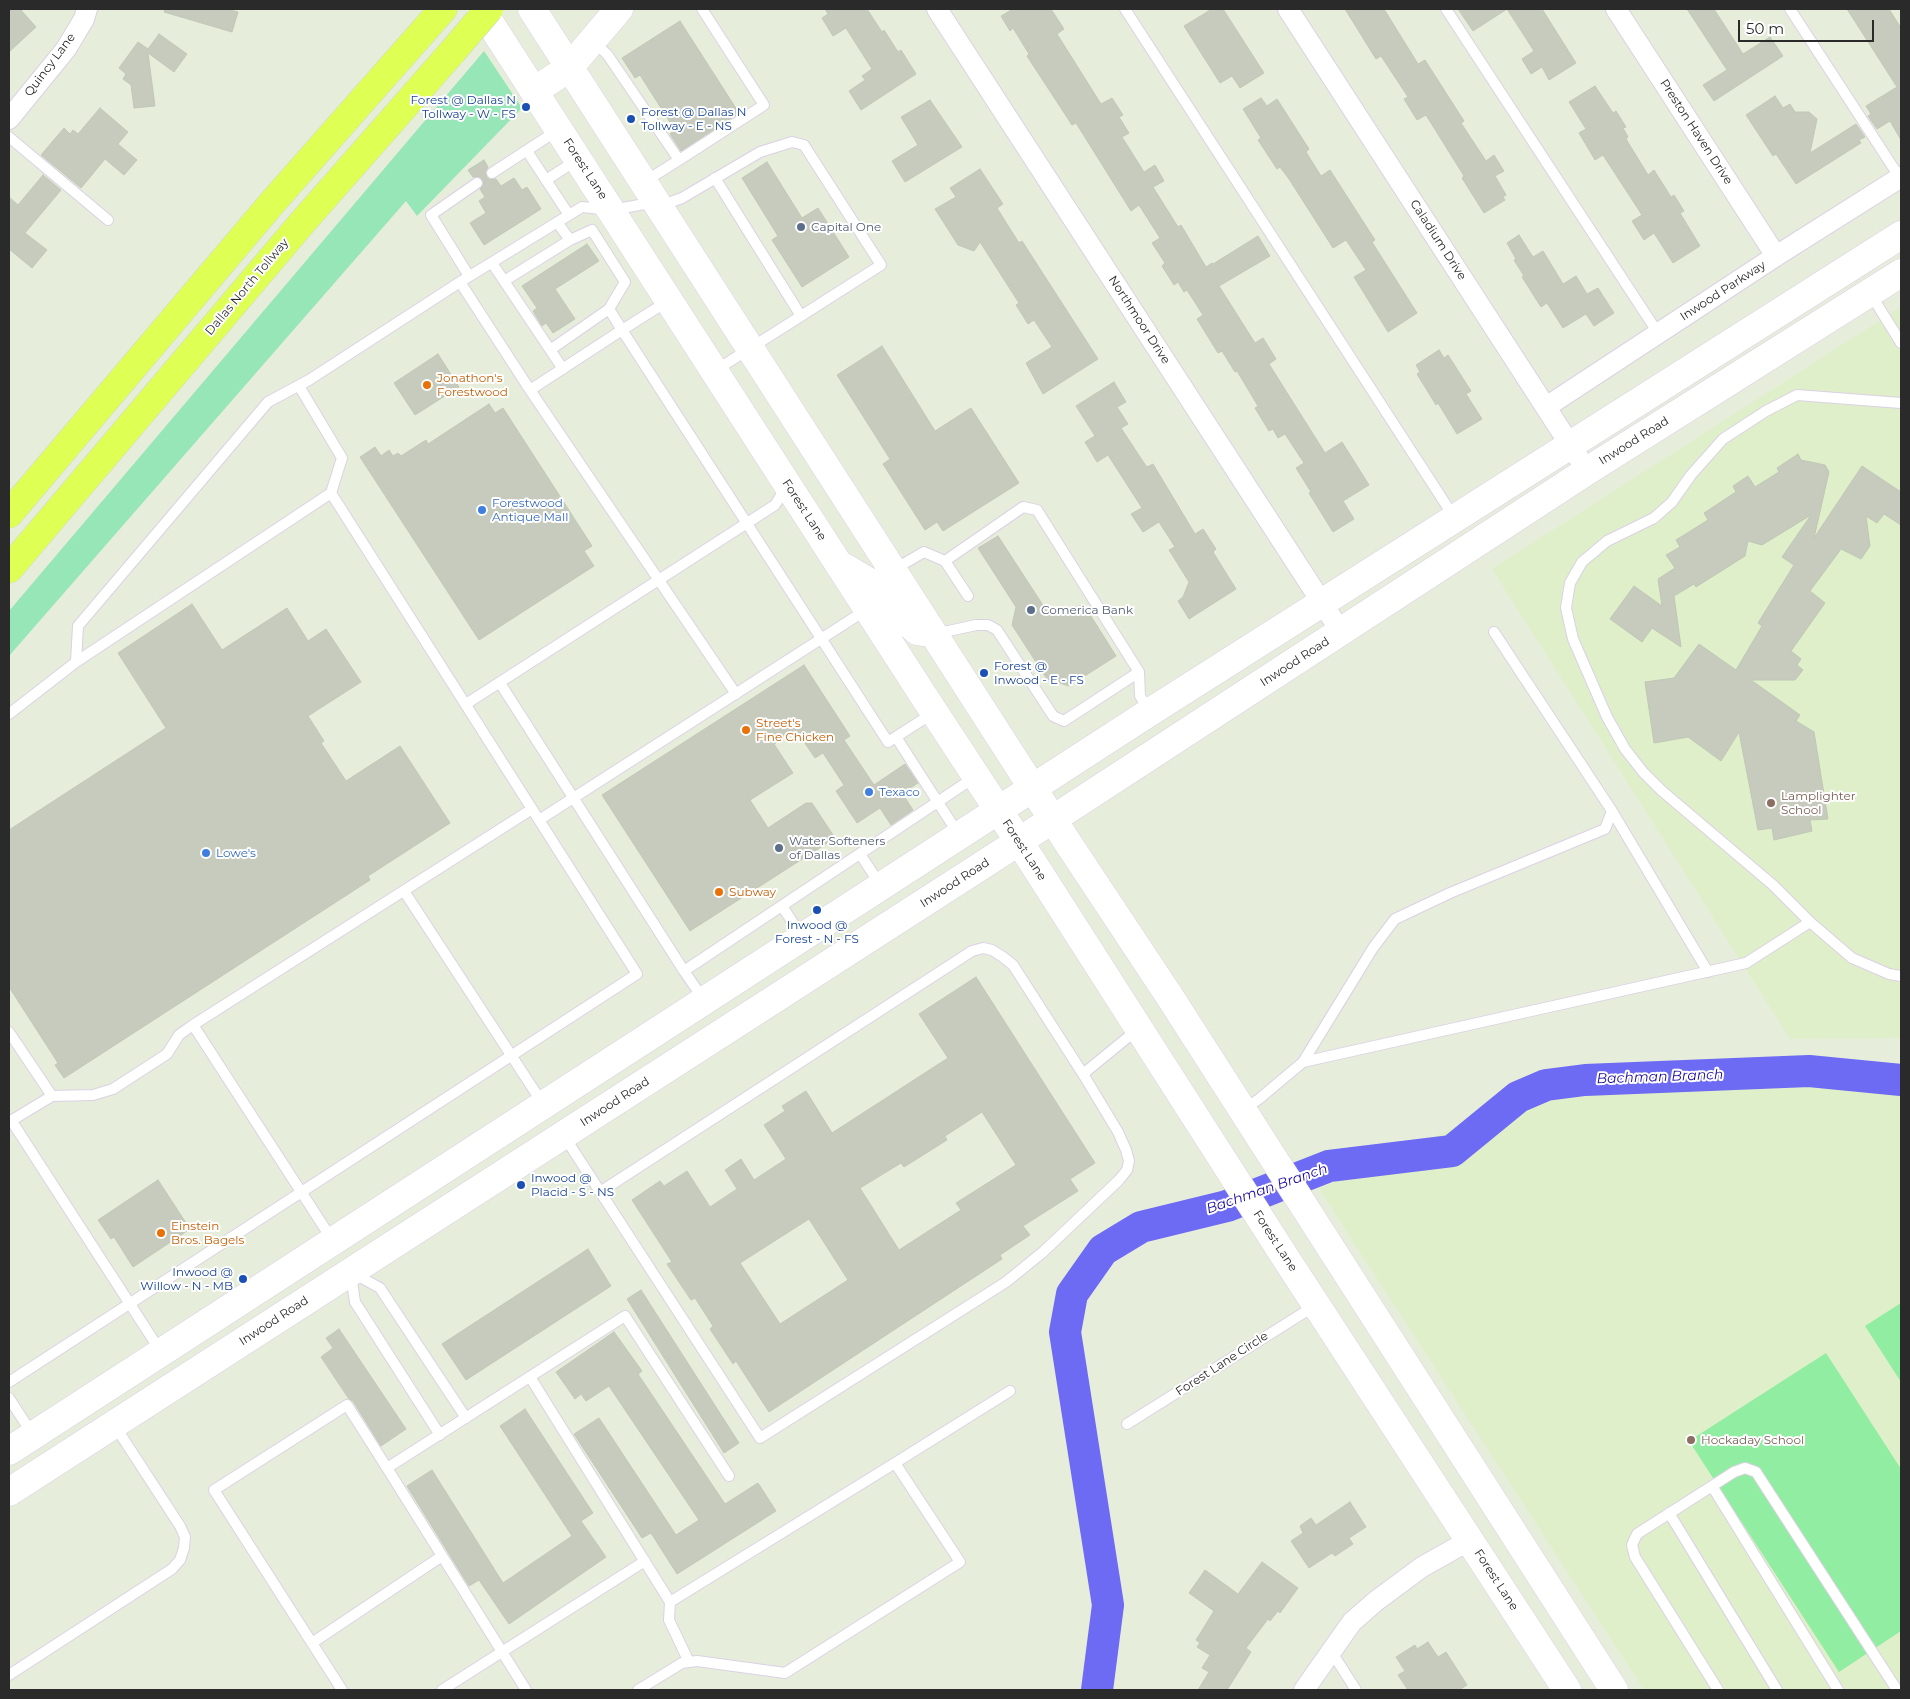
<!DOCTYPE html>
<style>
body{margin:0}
#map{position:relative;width:1910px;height:1699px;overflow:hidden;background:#e7eddb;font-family:Montserrat,sans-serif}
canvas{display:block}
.frame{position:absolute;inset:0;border:10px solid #2a2a2a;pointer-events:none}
.scale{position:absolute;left:1738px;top:20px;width:136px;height:22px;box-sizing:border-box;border:2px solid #2a2a2a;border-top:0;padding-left:6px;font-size:15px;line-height:18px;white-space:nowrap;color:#2a2a2a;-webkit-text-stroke:4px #fff;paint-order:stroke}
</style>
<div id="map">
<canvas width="1910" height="1699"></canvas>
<div class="frame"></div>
<div class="scale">50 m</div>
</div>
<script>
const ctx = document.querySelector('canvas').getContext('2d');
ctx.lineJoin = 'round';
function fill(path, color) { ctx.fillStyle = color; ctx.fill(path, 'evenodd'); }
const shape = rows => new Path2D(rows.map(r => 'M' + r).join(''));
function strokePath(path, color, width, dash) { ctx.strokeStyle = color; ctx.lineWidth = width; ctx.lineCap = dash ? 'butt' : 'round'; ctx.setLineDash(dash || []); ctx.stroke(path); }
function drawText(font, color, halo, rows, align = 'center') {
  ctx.font = font + ' Montserrat,sans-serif'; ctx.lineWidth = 4; ctx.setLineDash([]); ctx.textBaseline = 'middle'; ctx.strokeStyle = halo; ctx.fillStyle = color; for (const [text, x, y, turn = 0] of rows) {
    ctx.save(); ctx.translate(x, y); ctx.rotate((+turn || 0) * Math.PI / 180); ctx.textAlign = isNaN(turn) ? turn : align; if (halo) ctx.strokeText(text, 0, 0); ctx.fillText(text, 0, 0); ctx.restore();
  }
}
fill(shape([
 [1901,307,1901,1038,1790,1039,1492,569],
 [1803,1080,1860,1086,1901,1087,1901,1690,1644,1690,1319,1189,1471,1120,1515,1103,1555,1094,1600,1094,1651,1086]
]), '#dfefca');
fill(shape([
 [484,51,522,108,417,216,406,201,9,656,9,611]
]), '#96e6b7');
fill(shape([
 [1901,1303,1901,1382,1865,1326],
 [1826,1353,1901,1469,1901,1631,1839,1672,1689,1441]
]), '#91eda2');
strokePath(shape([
 [1097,1690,1108,1605,1065,1332,1072,1294,1103,1250,1141,1227,1227,1206,1329,1166,1452,1151,1518,1097,1546,1085,1585,1080,1809,1071,1901,1080]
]), '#6d6af3', 32);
const building = shape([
 [9,9,20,9,36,27,9,52,9,9],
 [165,9,227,9,238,12,232,32,164,12,165,9],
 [825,9,867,9,882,32,884,30,898,52,901,50,916,74,861,110,849,91,865,80,862,76,872,69,846,28,833,36,822,18,828,14,825,9],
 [1013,9,1051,9,1064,29,1057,34,1101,104,1112,98,1123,115,1119,117,1129,133,1122,137,1144,172,1155,165,1164,181,1153,187,1178,227,1181,225,1206,267,1212,263,1213,264,1258,236,1270,256,1219,286,1255,343,1263,338,1276,359,1269,364,1325,453,1342,442,1369,485,1343,501,1354,519,1333,532,1309,493,1311,492,1296,468,1304,463,1285,434,1278,438,1273,429,1269,431,1255,408,1258,406,1237,371,1235,372,1222,351,1218,353,1197,319,1203,315,1187,290,1184,292,1178,282,1174,285,1162,266,1165,263,1152,243,1160,238,1139,205,1131,211,1076,123,1072,125,1027,56,1029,54,1013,28,1010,31,1001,16,1013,9],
 [1212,9,1223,9,1264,73,1240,88,1232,76,1220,83,1184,26,1212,9],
 [1345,9,1384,9,1418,64,1425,60,1464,121,1461,123,1486,161,1494,155,1504,171,1495,176,1506,195,1503,197,1505,200,1484,213,1462,178,1464,176,1426,115,1417,120,1404,99,1408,97,1381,56,1376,59,1345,9],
 [1458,9,1542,9,1576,63,1549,80,1542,67,1531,74,1522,59,1534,51,1507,9,1473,31,1458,9],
 [1687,9,1714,9,1743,54,1770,37,1783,56,1714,101,1703,85,1727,70,1687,9],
 [1847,9,1889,9,1901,28,1901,140,1890,121,1877,129,1868,116,1871,114,1866,106,1897,87,1847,9],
 [680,21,739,113,681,151,670,134,675,130,640,75,635,78,622,58,680,21],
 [159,34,187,54,174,72,148,53,155,106,134,108,131,85,123,79,126,74,119,68,138,42,148,49,159,34],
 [1595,86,1613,113,1616,111,1626,127,1623,128,1628,137,1626,139,1648,175,1654,170,1671,197,1674,195,1684,211,1680,213,1700,246,1673,263,1654,233,1644,240,1632,221,1642,215,1603,155,1595,160,1579,133,1586,129,1569,102,1595,86],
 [1775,96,1783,108,1790,104,1795,112,1809,112,1817,119,1810,153,1856,124,1865,137,1859,140,1861,143,1796,184,1776,154,1773,156,1746,115,1775,96],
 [1261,98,1267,106,1277,99,1309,149,1306,152,1321,176,1330,170,1375,240,1372,242,1417,313,1388,332,1354,277,1366,270,1346,240,1333,248,1289,179,1280,167,1277,169,1258,140,1261,138,1243,109,1261,98],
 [930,100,962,147,905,182,892,161,918,145,901,117,930,100],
 [100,108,128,132,118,144,137,160,124,175,105,159,81,188,41,155,64,128,70,134,73,130,78,134,100,108],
 [484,160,488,167,485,173,488,179,496,179,501,186,514,178,522,190,527,187,541,209,484,245,470,223,486,213,479,201,485,197,480,189,484,182,479,177,473,177,468,170,484,160],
 [767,162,802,218,818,208,849,257,802,287,772,240,778,236,742,178,767,162],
 [980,169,1003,204,997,208,1019,243,1022,241,1098,359,1043,394,1026,363,1052,347,1034,320,1028,324,1016,305,1019,303,980,242,974,251,958,245,935,209,956,197,950,188,980,169],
 [43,175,61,190,25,233,47,250,32,268,9,249,9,197,18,205,43,175],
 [1519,235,1533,257,1543,251,1563,284,1576,276,1587,294,1598,288,1614,313,1594,326,1586,314,1563,328,1547,303,1541,307,1522,277,1524,276,1514,260,1516,259,1507,243,1519,235],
 [587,244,599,261,555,289,575,319,553,333,546,323,542,326,533,311,537,308,522,286,587,244],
 [882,346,935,431,971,408,1019,483,943,531,937,522,925,530,883,464,890,459,837,375,882,346],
 [1439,350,1444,358,1448,355,1471,391,1466,394,1482,419,1457,434,1438,403,1436,405,1417,374,1420,372,1416,365,1439,350],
 [438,354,459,387,415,415,394,383,438,354],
 [1114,382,1126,402,1117,407,1128,424,1121,428,1144,463,1147,467,1153,464,1195,534,1203,529,1216,549,1213,552,1236,589,1189,619,1178,601,1183,597,1189,582,1169,550,1175,547,1159,522,1143,532,1131,514,1142,508,1108,455,1097,462,1085,442,1095,436,1076,406,1114,382],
 [489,404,495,413,503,408,592,546,584,551,594,566,479,640,360,457,375,447,381,456,389,450,393,456,398,453,401,456,426,440,428,444,489,404],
 [1798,454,1801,460,1825,465,1829,472,1814,538,1862,466,1901,492,1901,525,1884,514,1877,523,1866,516,1870,546,1861,559,1841,549,1810,591,1825,603,1791,651,1801,659,1797,665,1803,670,1795,680,1751,680,1800,715,1796,721,1814,732,1828,819,1810,820,1812,831,1774,840,1772,828,1758,830,1739,732,1721,761,1688,737,1654,743,1645,682,1674,678,1699,644,1736,670,1762,626,1758,623,1794,565,1782,557,1811,515,1762,545,1748,541,1745,556,1696,587,1694,584,1674,596,1681,647,1652,628,1642,642,1610,619,1634,586,1662,606,1658,579,1675,568,1666,555,1680,547,1676,540,1708,520,1704,513,1736,492,1733,486,1748,476,1755,487,1779,472,1777,468,1798,454],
 [998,536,1048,613,1084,605,1116,656,1069,686,1047,679,1012,625,1016,607,978,548,998,536],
 [192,604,222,650,287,608,308,641,326,629,361,682,308,716,324,741,321,743,346,781,400,746,450,823,368,876,370,880,64,1078,55,1065,58,1063,9,987,9,830,166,728,118,653,192,604],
 [804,665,850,736,844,740,874,785,905,764,918,783,902,793,913,810,891,825,880,808,857,823,836,791,844,785,823,753,815,758,796,730,774,744,793,773,750,800,768,828,806,803,812,803,835,838,690,931,602,795,804,665],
 [976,977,1095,1163,1070,1179,1078,1191,1023,1226,1030,1235,1000,1255,1002,1259,769,1412,736,1361,733,1364,710,1329,713,1326,695,1298,691,1300,667,1264,672,1262,632,1200,660,1181,664,1186,687,1171,710,1207,737,1189,725,1170,741,1159,754,1180,786,1159,764,1125,785,1111,782,1106,806,1091,832,1133,948,1058,919,1014,976,977],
 [982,1112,1016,1165,956,1203,961,1210,899,1250,860,1188,901,1163,904,1167,947,1140,945,1136,982,1112],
 [809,1219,848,1280,780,1324,740,1263,809,1219],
 [158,1180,190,1229,133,1267,114,1237,111,1239,98,1220,158,1180],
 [588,1249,611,1286,466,1380,442,1344,588,1249],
 [641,1290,739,1443,724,1453,627,1299,641,1290],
 [339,1329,406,1429,381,1446,353,1401,349,1399,321,1357,333,1348,326,1338,339,1329],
 [614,1332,642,1371,638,1374,725,1504,758,1483,776,1511,677,1574,651,1533,642,1538,574,1434,599,1418,676,1535,699,1520,609,1386,586,1401,581,1394,575,1399,556,1372,614,1332],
 [525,1409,593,1513,581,1521,606,1557,509,1624,479,1580,469,1586,407,1486,432,1470,503,1583,572,1536,500,1426,525,1409],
 [1350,1502,1366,1527,1349,1538,1353,1544,1335,1556,1332,1553,1309,1568,1291,1541,1303,1533,1300,1526,1311,1518,1316,1525,1350,1502],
 [1262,1562,1298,1588,1280,1613,1278,1611,1270,1621,1268,1619,1246,1648,1251,1652,1227,1690,1198,1690,1209,1672,1202,1668,1210,1655,1197,1647,1200,1643,1196,1640,1214,1611,1189,1593,1205,1570,1238,1594,1262,1562],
 [1428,1642,1438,1657,1446,1652,1467,1685,1459,1690,1408,1690,1398,1675,1405,1671,1396,1657,1415,1645,1417,1649,1428,1642]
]);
fill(building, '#c6cbbe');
strokePath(building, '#c0c8b5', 1);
const service = shape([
 [1125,9,1454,517],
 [1446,9,1658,333],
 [1790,9,1900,178],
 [592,41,607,54,679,160,764,105,702,9],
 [9,137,108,220],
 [527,151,569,215],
 [492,173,558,130],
 [715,178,801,316,716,370],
 [546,180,577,160],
 [644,182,679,160],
 [492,263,563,369],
 [469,276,431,215,477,183],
 [504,281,570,240,557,222],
 [460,282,530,390,736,694],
 [1870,293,1901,343],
 [668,301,622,330,888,742,933,713],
 [550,350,609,309],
 [299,386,342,458,331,493],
 [530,390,622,330,609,309,625,282,592,230,570,240],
 [1901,403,1797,395,1766,411,1723,439,1691,475,1672,502,1654,518,1607,541,1582,562,1570,583,1566,608,1573,639,1607,717,1625,749,1643,772,1662,791,1773,885,1810,922,1852,958,1889,974,1901,976],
 [893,570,924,552,945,561],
 [968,596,945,561,1023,507,1037,510,1139,672,1140,696,1150,711],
 [935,634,976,625,988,625,997,630,1053,716,1064,721,1139,672],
 [76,662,78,626,268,402,309,380,460,282,582,207,611,210,656,202,671,202,682,198,760,152,792,142,804,145,881,265,801,316],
 [500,683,684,971,975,777],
 [466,704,775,505,786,487],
 [9,714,76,662,331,493,637,974,9,1382],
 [896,737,959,835],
 [1612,811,1708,972],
 [539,820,866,610],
 [860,854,881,886],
 [404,891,543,1104],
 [782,906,802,937],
 [684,971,704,1000],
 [193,1025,333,1241],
 [9,1032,52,1096],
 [1303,1062,1373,948,1395,919,1450,893,1605,829,1612,811,1494,632],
 [1243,1110,1259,1099,1303,1062,1746,963,1810,922],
 [11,1120,161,1352],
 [9,1122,52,1096,93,1095,113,1089,167,1054,179,1035,193,1025,532,809],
 [564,1136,760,1438,1006,1282,1043,1252,1119,1180,1127,1170,1129,1161,1126,1150,1118,1132,1083,1074,1138,1029],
 [600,1192,972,951,983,948,992,950,1003,957,1013,965,1083,1074],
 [353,1273,380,1288,466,1418],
 [351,1275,355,1302,440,1435],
 [530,1377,670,1602,895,1463,960,1562,785,1673,697,1661,689,1662,682,1663,638,1690],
 [9,1398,33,1435],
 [1127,1424,1316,1305],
 [895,1463,1010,1391],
 [1712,1486,1838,1690],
 [1669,1513,1777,1690],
 [670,1602,669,1620,689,1662],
 [312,1643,442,1556],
 [1331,1651,1356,1690],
 [9,1675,172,1569,180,1560,184,1548,185,1537,180,1526,115,1426],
 [342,1690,214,1490,347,1405,387,1468],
 [442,1690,645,1561],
 [526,1690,387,1468,625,1316,729,1476],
 [1718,1690,1635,1557,1632,1545,1637,1534,1734,1472,1745,1468,1756,1472,1897,1690]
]);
const minor = shape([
 [937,9,1341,632],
 [1288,9,1587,471],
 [1616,9,1776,256],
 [9,119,66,49,84,19,87,9],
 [1546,407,1776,256,1901,177],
 [1304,1690,1352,1622,1376,1601,1422,1567,1470,1540]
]);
const secondary = shape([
 [481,9,923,695,1033,863,1285,1257,1567,1690],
 [532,9,1066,840,1170,997,1614,1690],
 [534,91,569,68,619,9],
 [844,567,876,586,901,616,917,631,923,632],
 [9,1451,1150,712,1901,235],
 [9,1492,995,857,1587,471,1901,273]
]);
const motorway = shape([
 [9,514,272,203,443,9],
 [9,569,301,224,453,51]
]);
strokePath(service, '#dbd1e4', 12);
strokePath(minor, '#dbd1e4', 22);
strokePath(secondary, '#dbd1e4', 29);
strokePath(motorway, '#d4d4d4', 29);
strokePath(service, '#fff', 10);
strokePath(minor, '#fff', 20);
strokePath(secondary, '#fff', 28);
strokePath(motorway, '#deff54', 28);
const motorwayBridge = shape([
 [453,51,489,9]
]);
strokePath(motorwayBridge, '#d4d4d4', 29, []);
strokePath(motorwayBridge, '#deff54', 28);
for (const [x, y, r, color] of [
 [526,107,5,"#1a4fb4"],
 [631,119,5,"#1a4fb4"],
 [801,227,5,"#5c6f8a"],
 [427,385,5,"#e8710a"],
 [482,510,5,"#3f7fe0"],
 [1031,610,5,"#5c6f8a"],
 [984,673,5,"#1a4fb4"],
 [746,730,5,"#e8710a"],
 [869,792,5,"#3f7fe0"],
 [1771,803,5,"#8d6e63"],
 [779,848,5,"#5c6f8a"],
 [206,853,5,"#3f7fe0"],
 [719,892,5,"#e8710a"],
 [817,910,5,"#1a4fb4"],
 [521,1185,5,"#1a4fb4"],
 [161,1233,5,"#e8710a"],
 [243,1279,5,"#1a4fb4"],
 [1691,1440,5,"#8d6e63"]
]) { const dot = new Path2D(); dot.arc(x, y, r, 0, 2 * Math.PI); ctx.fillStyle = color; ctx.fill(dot); strokePath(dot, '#fff', 2); }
drawText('12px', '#2a2a2a', '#fff', [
 ["Quincy Lane",50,65,-53],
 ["Preston Haven Drive",1696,132,57],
 ["Forest Lane",585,169,57],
 ["Caladium Drive",1438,240,57],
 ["Dallas North Tollway",247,287,-50],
 ["Inwood Parkway",1723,291,-33],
 ["Northmoor Drive",1139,320,57],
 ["Inwood Road",1634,441,-32],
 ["Forest Lane",804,510,57],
 ["Inwood Road",1295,662,-33],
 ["Forest Lane",1024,850,57],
 ["Inwood Road",955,883,-33],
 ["Inwood Road",615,1102,-33],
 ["Forest Lane",1275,1241,57],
 ["Inwood Road",274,1321,-33],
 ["Forest Lane Circle",1222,1364,-33],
 ["Forest Lane",1496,1580,57]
]);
drawText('12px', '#164399', '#fff', [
 ["Forest @ Dallas N",516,100,"right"],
 ["Tollway - W - FS",516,114,"right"],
 ["Forest @ Dallas N",641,112],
 ["Tollway - E - NS",641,126],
 ["Forest @",994,666],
 ["Inwood - E - FS",994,680],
 ["Inwood @",817,925,"center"],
 ["Forest - N - FS",817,939,"center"],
 ["Inwood @",531,1178],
 ["Placid - S - NS",531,1192],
 ["Inwood @",233,1272,"right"],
 ["Willow - N - MB",233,1286,"right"]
], 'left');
drawText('12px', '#4e5e75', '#fff', [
 ["Capital One",811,227],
 ["Comerica Bank",1041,610],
 ["Water Softeners",789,841],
 ["of Dallas",789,855]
], 'left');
drawText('12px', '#c56008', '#fff', [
 ["Jonathon's",437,378],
 ["Forestwood",437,392],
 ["Street's",756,723],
 ["Fine Chicken",756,737],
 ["Subway",729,892],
 ["Einstein",171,1226],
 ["Bros. Bagels",171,1240]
], 'left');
drawText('12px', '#366cbe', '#fff', [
 ["Forestwood",492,503],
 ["Antique Mall",492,517],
 ["Texaco",879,792],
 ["Lowe's",216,853]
], 'left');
drawText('12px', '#785e54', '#fff', [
 ["Lamplighter",1781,796],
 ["School",1781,810],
 ["Hockaday School",1701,1440]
], 'left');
drawText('italic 14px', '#1808a0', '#fff', [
 ["Bachman Branch",1660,1077,-2],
 ["Bachman Branch",1267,1189,-19]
]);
</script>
